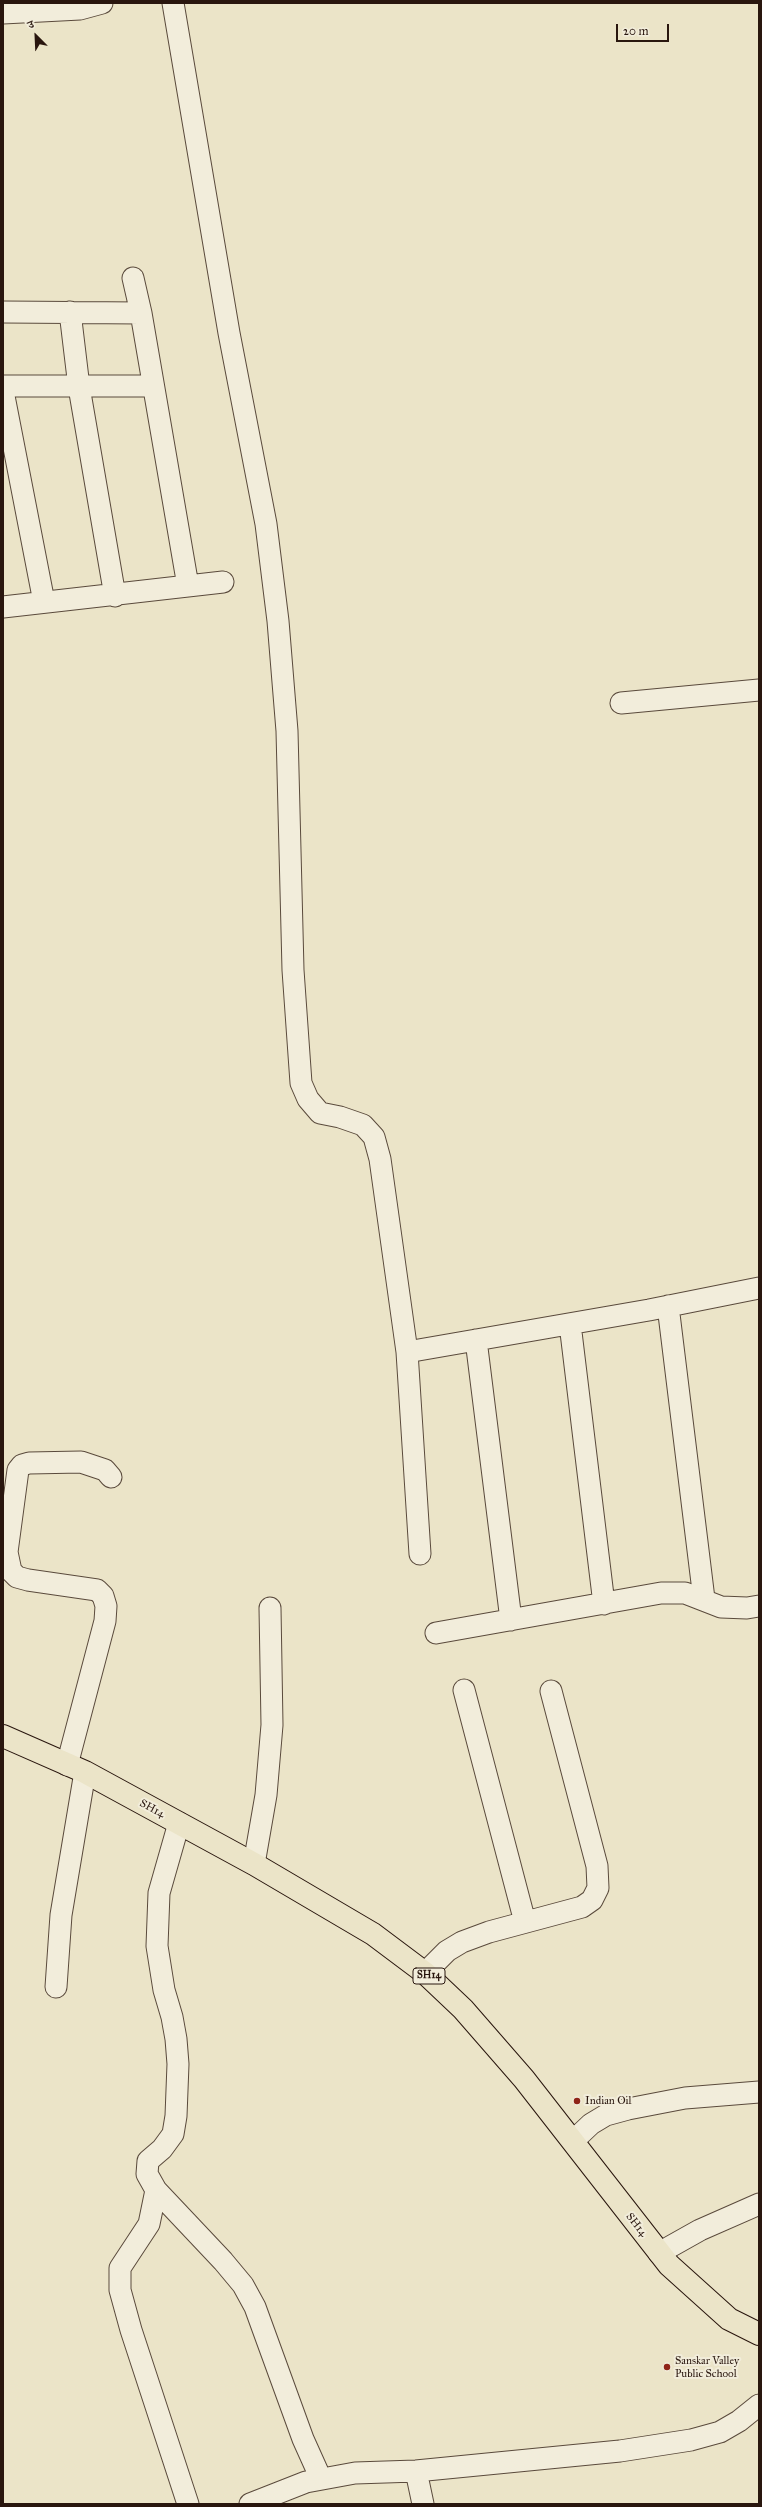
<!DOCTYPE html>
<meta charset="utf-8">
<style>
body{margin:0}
#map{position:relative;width:762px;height:2507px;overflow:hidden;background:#ebe4c8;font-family:"IM FELL Great Primer","Noto Serif Devanagari",serif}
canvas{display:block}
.frame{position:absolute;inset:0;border:4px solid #29160e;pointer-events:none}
.north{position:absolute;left:16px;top:16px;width:40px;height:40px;-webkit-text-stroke:3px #f2eddb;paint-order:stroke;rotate:336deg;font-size:11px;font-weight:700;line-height:16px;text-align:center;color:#29160e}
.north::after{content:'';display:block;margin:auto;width:14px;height:18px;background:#29160e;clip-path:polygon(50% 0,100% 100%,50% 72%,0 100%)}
.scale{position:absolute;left:616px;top:24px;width:53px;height:18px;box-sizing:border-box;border:2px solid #29160e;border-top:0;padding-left:5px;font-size:12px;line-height:14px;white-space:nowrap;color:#29160e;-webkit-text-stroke:3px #f2eddb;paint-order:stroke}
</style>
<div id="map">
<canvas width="762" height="2507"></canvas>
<div class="frame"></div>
<div class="north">उ</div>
<div class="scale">20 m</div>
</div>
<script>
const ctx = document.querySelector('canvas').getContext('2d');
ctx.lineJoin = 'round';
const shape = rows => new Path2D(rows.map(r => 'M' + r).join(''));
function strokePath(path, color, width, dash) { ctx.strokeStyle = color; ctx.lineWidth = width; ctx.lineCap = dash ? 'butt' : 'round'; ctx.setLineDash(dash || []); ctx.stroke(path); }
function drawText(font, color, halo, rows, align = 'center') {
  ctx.font = font + ' "IM FELL Great Primer",serif'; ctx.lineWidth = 4; ctx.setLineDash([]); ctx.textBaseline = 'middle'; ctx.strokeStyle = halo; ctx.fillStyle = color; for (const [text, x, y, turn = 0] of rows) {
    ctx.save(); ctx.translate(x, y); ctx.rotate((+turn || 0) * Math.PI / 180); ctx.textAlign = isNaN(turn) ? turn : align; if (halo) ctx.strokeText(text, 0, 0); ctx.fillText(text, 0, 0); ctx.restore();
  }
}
const minor = shape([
 [173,3,229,333,266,524,278,621,287,731,293,970,301,1083,308,1099,320,1113,340,1117,363,1125,374,1137,380,1159,407,1352,420,1554],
 [3,13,80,9,102,3],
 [133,278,141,313,188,586],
 [3,312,141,313],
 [70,312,79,387,115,596],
 [3,386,153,386],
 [3,391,44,602],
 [3,607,223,582],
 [621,703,759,690],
 [668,1306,704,1599],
 [570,1324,604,1604],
 [476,1340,511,1620],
 [407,1352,649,1310,759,1288],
 [436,1633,661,1593,685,1593,721,1607,747,1608,759,1606],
 [464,1690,525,1922],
 [67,1765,105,1621,106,1606,103,1596,97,1590,28,1580,17,1577,11,1571,7,1552,18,1470,22,1465,29,1463,81,1462,105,1470,111,1477],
 [179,1823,159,1893,157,1946,164,1990,172,2017,176,2039,178,2064,176,2116,173,2134,162,2149,148,2161,147,2174,156,2190,223,2261,243,2285,255,2307,303,2439,321,2479],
 [254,1864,266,1795,272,1725,270,1608],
 [425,1973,447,1951,462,1942,489,1932,582,1907,592,1900,598,1888,597,1866,551,1691],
 [56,1987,61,1915,85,1772],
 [573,2141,591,2124,606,2115,628,2109,685,2098,759,2092],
 [156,2190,149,2224,120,2268,120,2290,131,2330,188,2504],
 [659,2253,700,2230,759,2204],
 [416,2471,423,2504],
 [250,2504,306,2482,355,2473,416,2471,620,2451,691,2440,720,2432,739,2421,759,2405]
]);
const major = shape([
 [3,1736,85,1772,254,1864,373,1934,425,1973,463,2009,524,2079,669,2265,729,2319,759,2334]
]);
strokePath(minor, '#5a4a3c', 23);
strokePath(major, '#29160e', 24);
strokePath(minor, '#f2eddb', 21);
strokePath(major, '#ebe4c8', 22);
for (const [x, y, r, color] of [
 [577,2101,4,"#8f2418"],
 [667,2367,4,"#8f2418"]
]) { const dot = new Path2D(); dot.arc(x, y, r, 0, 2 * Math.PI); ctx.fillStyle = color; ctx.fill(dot); strokePath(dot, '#f2eddb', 1.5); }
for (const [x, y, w] of [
 [429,1976,32]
]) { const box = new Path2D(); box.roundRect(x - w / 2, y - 8, w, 16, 3); ctx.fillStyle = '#f2eddb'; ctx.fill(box); strokePath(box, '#29160e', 1); }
drawText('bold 10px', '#29160e', null, [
 ["SH14",429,1976]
]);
drawText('11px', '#29160e', '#f2eddb', [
 ["SH14",152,1809,28],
 ["SH14",636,2225,52]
]);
drawText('11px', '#29160e', '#f2eddb', [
 ["Indian Oil",585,2101],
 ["Sanskar Valley",675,2361],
 ["Public School",675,2374]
], 'left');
</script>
